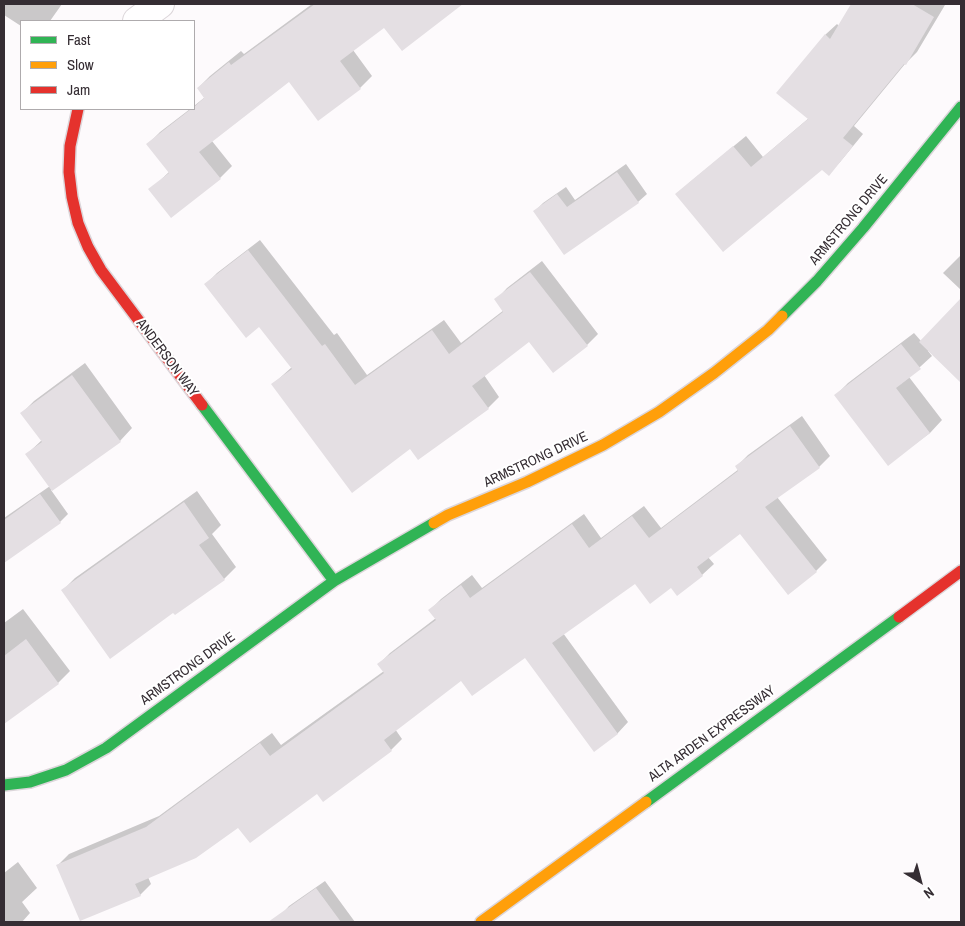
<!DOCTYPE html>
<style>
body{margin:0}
#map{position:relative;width:965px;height:926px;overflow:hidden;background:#fdfafc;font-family:"Archivo Narrow",sans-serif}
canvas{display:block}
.frame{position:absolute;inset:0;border:5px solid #352d33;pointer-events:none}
.legend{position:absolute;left:20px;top:20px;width:175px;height:90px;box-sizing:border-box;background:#fff;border:1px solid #aeabad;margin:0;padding:6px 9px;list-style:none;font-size:15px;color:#352d33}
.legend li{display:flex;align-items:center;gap:10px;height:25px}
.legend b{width:25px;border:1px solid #aeabad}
.north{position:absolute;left:895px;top:856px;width:50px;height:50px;-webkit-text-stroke:4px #fff;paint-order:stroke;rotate:143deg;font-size:14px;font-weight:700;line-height:20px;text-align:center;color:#352d33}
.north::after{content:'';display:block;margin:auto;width:18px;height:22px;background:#352d33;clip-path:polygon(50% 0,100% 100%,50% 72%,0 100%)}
</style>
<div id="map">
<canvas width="965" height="926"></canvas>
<div class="frame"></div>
<ul class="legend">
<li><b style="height:6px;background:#30b455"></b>Fast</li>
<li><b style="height:6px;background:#ff9f0a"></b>Slow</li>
<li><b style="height:6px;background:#e5322d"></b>Jam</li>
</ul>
<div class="north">N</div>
</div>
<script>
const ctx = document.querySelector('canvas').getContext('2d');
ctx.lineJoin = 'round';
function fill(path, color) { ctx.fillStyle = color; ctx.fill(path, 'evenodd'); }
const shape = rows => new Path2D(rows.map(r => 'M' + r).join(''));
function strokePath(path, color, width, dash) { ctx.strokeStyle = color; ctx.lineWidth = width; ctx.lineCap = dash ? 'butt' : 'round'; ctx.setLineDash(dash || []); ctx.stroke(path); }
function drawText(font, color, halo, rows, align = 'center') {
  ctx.font = font + ' "Archivo Narrow",sans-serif'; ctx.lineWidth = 4; ctx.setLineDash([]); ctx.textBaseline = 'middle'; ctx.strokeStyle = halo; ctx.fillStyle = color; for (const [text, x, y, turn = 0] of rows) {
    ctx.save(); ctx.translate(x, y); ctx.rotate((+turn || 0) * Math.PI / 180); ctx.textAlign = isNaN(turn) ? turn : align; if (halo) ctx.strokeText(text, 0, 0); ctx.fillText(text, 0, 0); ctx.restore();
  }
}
fill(shape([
 [4,4,62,4,50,21,21,21,21,26,4,15],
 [312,4,458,4,446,15,384,26,353,50,372,76,360,88,289,80,212,141,232,166,220,178,150,190,169,172,148,144,160,132,190,109,194,109,194,106,205,97,198,88,210,76,241,51,244,54],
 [852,4,942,4,945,5,917,52,905,64,854,126,863,134,840,162,829,174,822,168,677,194,689,183,746,136,763,157,809,118,825,35,837,24,839,26],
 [626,164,647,194,638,202,564,254,535,211,543,203,566,187,575,200],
 [260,240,334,335,337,333,367,375,444,320,461,343,504,310,496,300,507,288,542,261,598,334,587,345,529,341,484,375,499,397,488,408,411,448,273,384,292,367,259,325,206,284,217,273],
 [961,255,961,290,943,273],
 [961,299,961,375,958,378,929,350,928,351,932,356,909,377,942,420,930,433,888,464,836,395,848,383,914,333,921,341],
 [85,363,132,428,120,441,51,490,68,514,60,522,4,562,4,518,50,486,27,454,42,440,22,413,34,401],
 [802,416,830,456,819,467,777,497,827,560,816,571,741,532,708,557,714,564,702,575,677,594,671,586,635,582,563,633,628,722,617,734,526,656,461,680,395,729,402,739,391,750,317,792,238,826,148,877,151,884,140,895,58,865,69,854,159,816,272,733,281,745,384,671,379,664,390,653,436,618,430,610,441,599,472,575,482,588,584,514,601,538,644,506,661,528,739,469,737,466,748,455],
 [197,491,221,525,212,534,236,567,224,579,174,611,63,590,75,578],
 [23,609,70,671,58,683,4,723,4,623],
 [18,862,37,888,22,902,30,913,22,922,4,922,4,873],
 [325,881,355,922,286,922,281,915,289,906]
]), '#0003');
fill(shape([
 [315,4,463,4,402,51,384,28,340,61,361,89,318,121,289,82,199,152,221,179,171,218,148,189,169,173,146,144,191,109,194,109,194,107,204,98,197,88,229,62,231,65],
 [851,4,912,4,934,17,906,65,904,64,843,138,853,146,829,176,822,170,723,252,675,194,733,146,751,167,808,119,776,93,825,34,830,39],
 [617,172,639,203,564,255,533,211,557,194,567,207],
 [248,250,322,346,325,344,355,385,432,330,449,354,503,312,494,299,530,272,588,346,553,373,529,342,472,386,489,409,418,460,410,449,352,493,271,384,292,369,259,327,246,338,204,284],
 [961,298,961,383,919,342],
 [901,344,921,369,896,388,930,433,888,466,834,395],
 [72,375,121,442,52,491,25,454,42,442,20,413],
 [790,426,820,468,765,507,817,572,788,595,740,534,697,567,703,576,677,596,671,588,650,604,635,584,552,643,618,734,594,752,525,658,472,696,461,681,384,740,392,751,323,802,317,794,250,843,238,828,196,858,135,884,141,896,80,921,56,865,146,827,260,743,270,756,384,673,377,664,436,620,428,610,461,585,470,598,572,524,589,548,632,516,649,538,738,471,735,466],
 [40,494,61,523,4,563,4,520],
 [184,502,209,538,199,545,225,580,175,615,173,613,110,659,61,590],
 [26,639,59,684,4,724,4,656],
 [316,888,341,922,268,922]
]), '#e4dfe3');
const street = shape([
 [137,21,160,4]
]);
const fast = shape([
 [782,316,817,281,863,228,961,107],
 [202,405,334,581],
 [4,785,30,782,66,770,106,748,334,581,434,523],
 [646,802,899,617]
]);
const slow = shape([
 [434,523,448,515,527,482,603,445,659,412,714,373,768,330,782,316],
 [481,922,646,802]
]);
const jam = shape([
 [78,109,70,146,69,172,72,197,78,223,88,247,101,270,202,405],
 [899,617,961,571]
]);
strokePath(street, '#dcd6da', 30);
strokePath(fast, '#dcd6da', 14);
strokePath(slow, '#dcd6da', 14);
strokePath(jam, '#dcd6da', 14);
strokePath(street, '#fffeff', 28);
strokePath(fast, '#30b455', 11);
strokePath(slow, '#ff9f0a', 11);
strokePath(jam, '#e5322d', 11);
drawText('14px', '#352d33', '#fff', [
 ["ARMSTRONG DRIVE",849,220,-50],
 ["ANDERSON WAY",167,358,53],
 ["ARMSTRONG DRIVE",536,460,-25],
 ["ARMSTRONG DRIVE",188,669,-36],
 ["ALTA ARDEN EXPRESSWAY",712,734,-36]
]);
</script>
